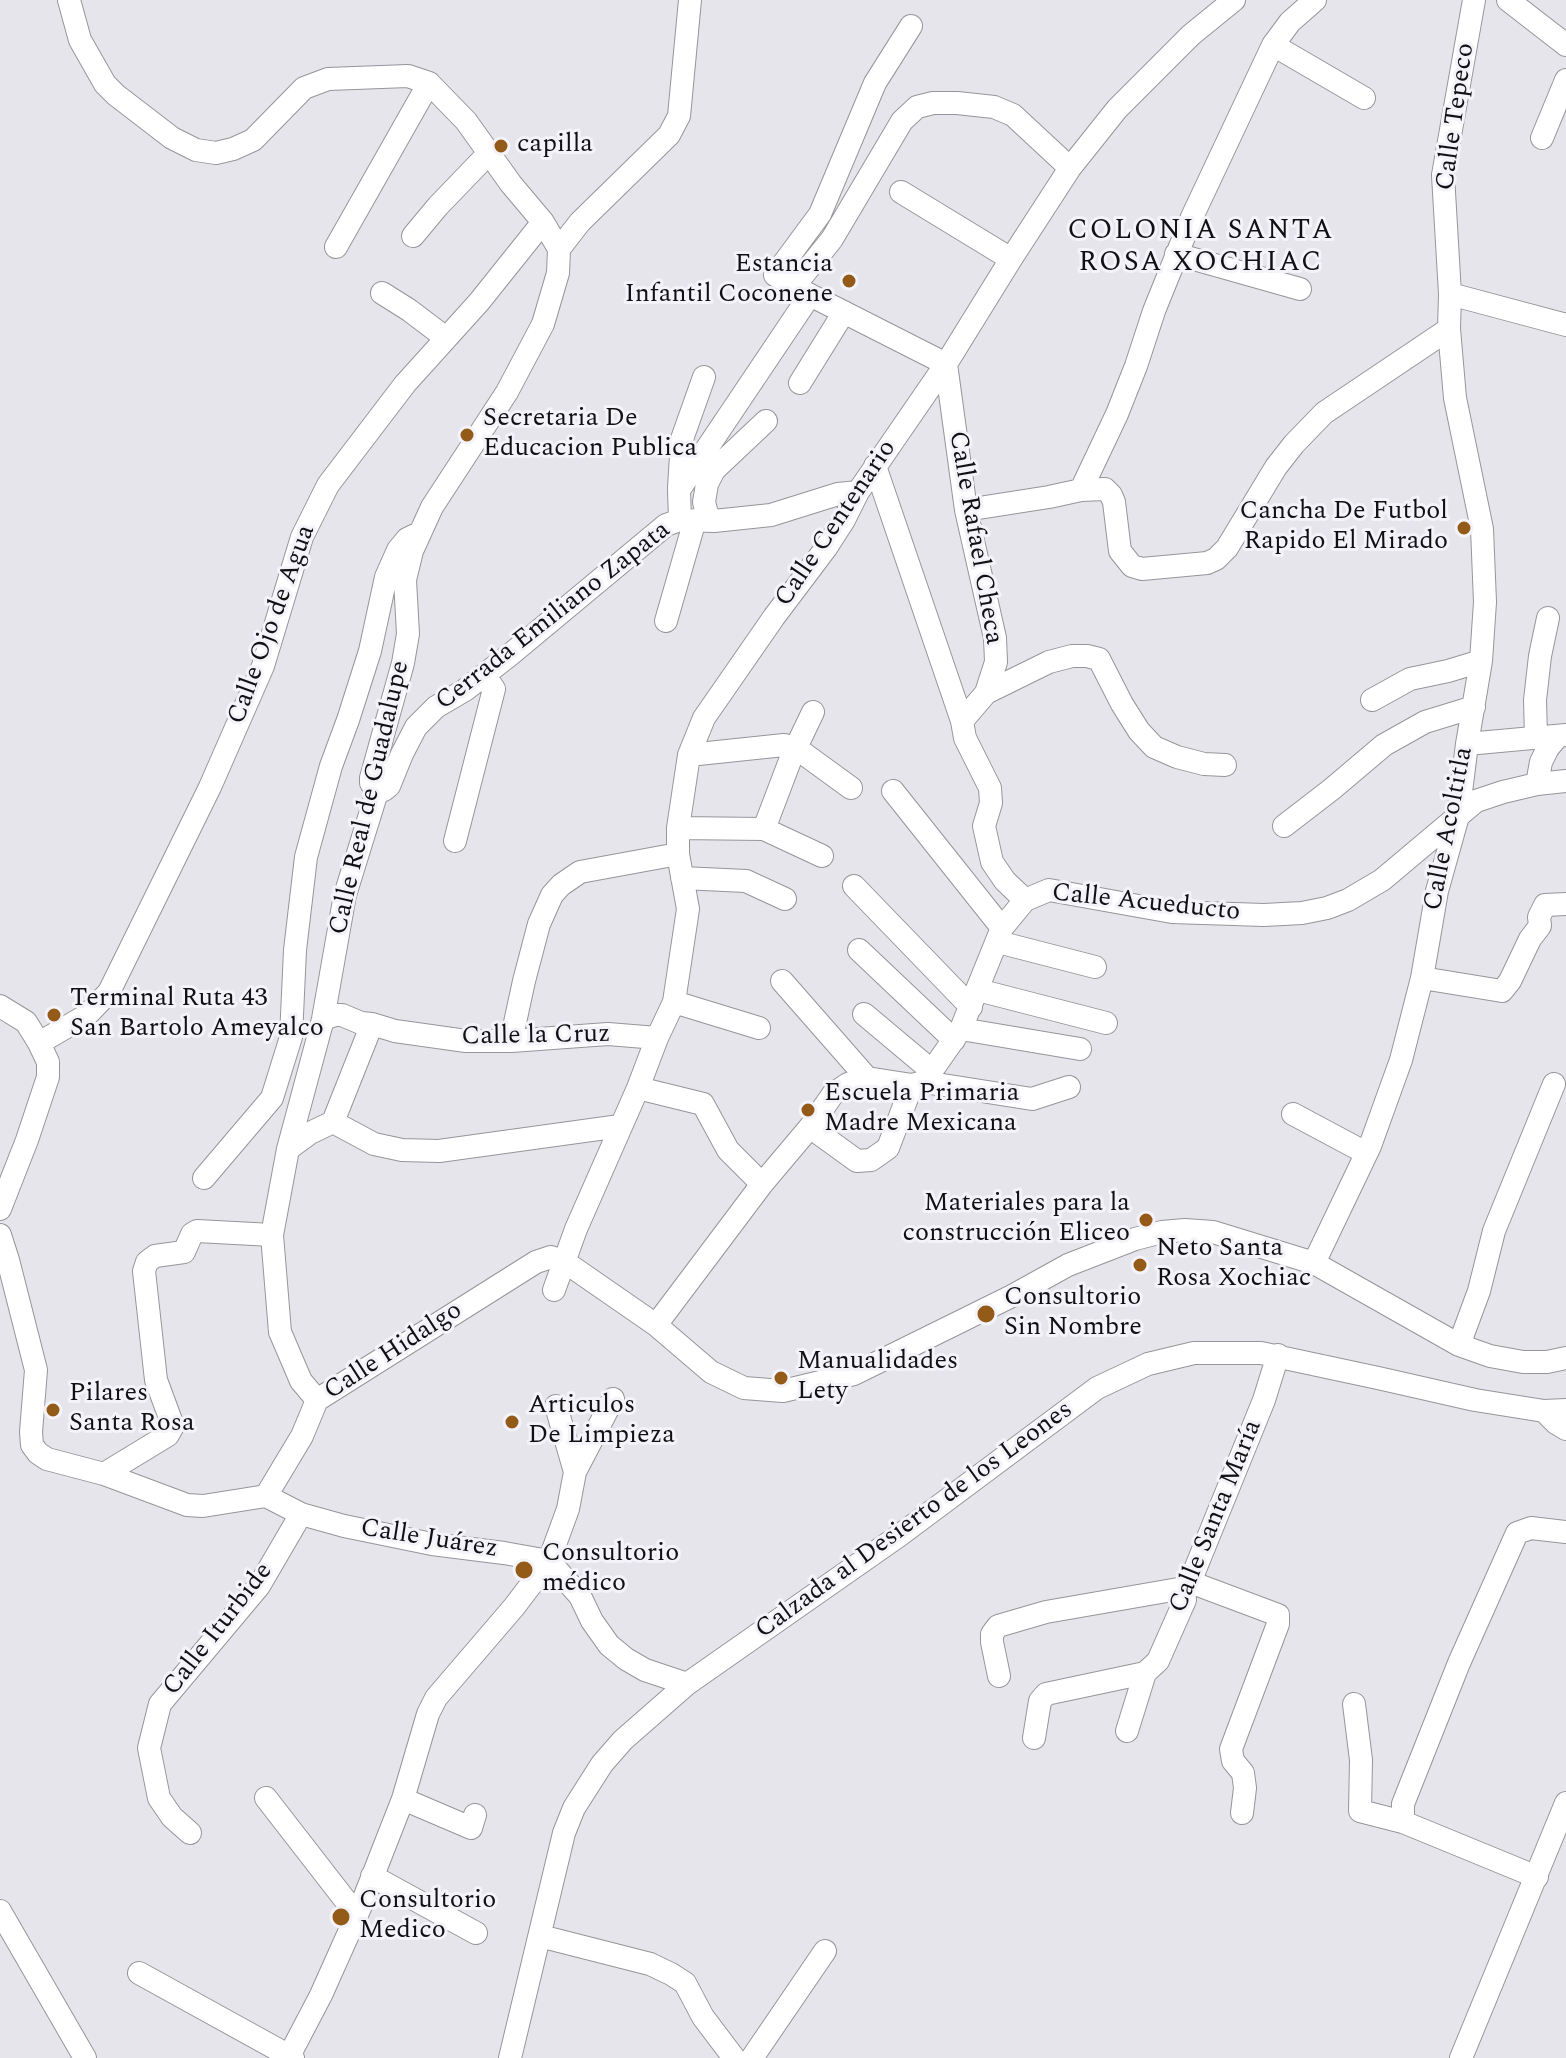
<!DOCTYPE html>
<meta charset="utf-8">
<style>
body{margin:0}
canvas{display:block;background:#e7e5ec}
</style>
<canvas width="1566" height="2058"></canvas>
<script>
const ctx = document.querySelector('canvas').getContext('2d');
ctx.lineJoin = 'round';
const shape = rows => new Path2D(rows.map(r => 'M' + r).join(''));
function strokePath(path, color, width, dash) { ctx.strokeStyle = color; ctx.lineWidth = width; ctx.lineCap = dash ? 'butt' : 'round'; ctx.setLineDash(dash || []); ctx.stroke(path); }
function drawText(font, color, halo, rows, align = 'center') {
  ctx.font = font + ' Spectral,serif'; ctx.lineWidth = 6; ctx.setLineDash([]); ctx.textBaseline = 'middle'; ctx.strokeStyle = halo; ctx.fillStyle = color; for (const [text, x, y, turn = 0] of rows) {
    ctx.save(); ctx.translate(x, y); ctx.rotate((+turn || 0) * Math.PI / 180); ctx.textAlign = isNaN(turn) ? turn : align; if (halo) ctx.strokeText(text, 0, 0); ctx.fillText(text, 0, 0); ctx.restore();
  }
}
const minor = shape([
 [69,0,80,40,105,84,116,95,172,138,196,150,216,153,233,149,253,140,304,88,328,79,408,76,429,83,466,121,511,184,543,222,559,249,558,273,543,324,507,392,432,507,412,551,405,580,408,634,403,663,371,778,371,783,377,792,345,895,323,1019,288,1149,272,1235,280,1332,301,1381,317,1400],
 [1508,0,1566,45],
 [911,26,875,83,820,214,775,275,810,295,946,364,966,510,995,638,996,662,986,693,962,721],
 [1273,45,1364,98],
 [1542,138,1566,80],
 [901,192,1011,259],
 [413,236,438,206,489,153],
 [336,247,429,83],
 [559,249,580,222,669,135,679,116,690,0],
 [1176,254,1300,289],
 [795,285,832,239,902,121,917,107,933,103,957,103,994,107,1013,115,1070,168],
 [382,293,409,310,446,338],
 [1450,294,1566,325],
 [800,383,844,312],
 [875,466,962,721,965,738,990,788,991,803,984,826,992,862,1005,881,1025,900],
 [679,488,682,439,704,377],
 [1081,490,1117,414,1136,366,1154,311,1192,217,1273,45,1290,22,1315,0],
 [966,510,1049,497,1081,490,1105,489,1111,495,1114,502,1120,551,1132,566,1142,569,1207,563,1216,559,1227,548,1276,467,1294,444,1324,413,1449,329],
 [680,520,679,490,810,295],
 [714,521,707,514,704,502,707,484,714,470,766,421],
 [666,621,695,520],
 [986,693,1049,662,1072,656,1087,656,1099,659,1122,704,1139,731,1154,747,1177,757,1204,764,1225,765],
 [1372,700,1410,679,1448,671,1481,661],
 [1536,738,1535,700,1540,656,1548,618],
 [1467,744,1566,735],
 [689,755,784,745,796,748,851,788],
 [1537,784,1541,762,1548,748,1558,736],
 [893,791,1002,928],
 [377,792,384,790,389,786,402,754,416,727,436,707,465,690,511,654,666,525,680,520,714,521,771,515,838,494,858,492],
 [1284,826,1332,789,1384,745,1425,722,1474,707],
 [678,828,764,829,822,856],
 [764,829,791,758,813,712],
 [455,841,494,689,489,682,478,680],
 [682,878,746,881,785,899],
 [854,886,971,1007],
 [998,942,1095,967],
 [859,950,954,1040],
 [1422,978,1502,991,1510,981,1530,939,1540,926,1539,917,1545,905,1566,904],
 [782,981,867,1078],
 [978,990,1106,1023],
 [674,1002,759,1028],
 [0,1006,26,1022,39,1043,48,1062,48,1077,27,1140,0,1209],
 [864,1014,932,1071],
 [323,1019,335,1015,342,1015,361,1023,372,1024,395,1031,466,1041,511,1041,608,1034,657,1038],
 [961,1029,1080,1049],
 [511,1041,524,981,539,924,552,895,561,885,580,872,678,854],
 [39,1043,87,1015,109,992,210,787,263,666,302,537,328,485,405,384,479,302,543,222],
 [924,1082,1032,1099,1069,1087],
 [638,1088,703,1104,728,1150,762,1184],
 [1293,1114,1366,1153],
 [333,1122,374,1144,402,1150,439,1151,620,1126],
 [810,1127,857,1161,871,1160,888,1148,912,1085],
 [288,1149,310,1133,333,1122,372,1024],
 [204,1178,272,1098,291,1037,295,950,306,857,331,766,348,720,370,651,386,577,398,550,407,539,415,535],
 [0,1235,8,1260,36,1370,31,1432,32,1445,38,1453,47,1459,104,1474,187,1505,203,1506,266,1496],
 [1314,1263,1370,1146,1401,1060,1422,978,1437,891,1458,816,1467,744,1481,661,1485,602,1482,529,1455,398,1449,329,1450,294,1443,175,1474,0],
 [554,1290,576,1229,638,1088,657,1038,674,1002,688,909,678,854,678,828,689,755,704,718,774,617,826,548,844,520,858,492,946,364,1011,259,1070,168,1117,109,1191,35,1234,0],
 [656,1325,762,1184,810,1127,833,1094,848,1084,867,1078,912,1085,924,1082,961,1029,1002,928,1025,900,1049,890,1172,912,1264,915,1302,913,1327,908,1348,900,1382,880,1476,801,1503,792,1537,784,1566,781],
 [1459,1345,1479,1291,1494,1231,1554,1084],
 [556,1406,575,1472],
 [1544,1411,1556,1423,1566,1429],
 [104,1474,168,1435,173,1426,156,1380,144,1271,147,1262,155,1256,184,1252,192,1234,197,1231,272,1235],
 [266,1496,302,1436,317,1400,536,1262,551,1257,565,1262,656,1325,711,1372,744,1388,783,1391,854,1374,1012,1296,1068,1265,1135,1239,1162,1232,1185,1230,1213,1232,1314,1263,1459,1345,1490,1356,1523,1362,1547,1362,1566,1358],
 [266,1496,301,1514,344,1526,432,1544,504,1553,549,1561,580,1596,592,1621,609,1645,626,1659,645,1670,687,1684],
 [1190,1582,1278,1615,1278,1624,1231,1749,1233,1761,1243,1773,1245,1788,1242,1813],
 [999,1676,992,1642,992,1634,998,1626,1046,1612,1184,1588],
 [1354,1704,1361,1760,1360,1811,1403,1822,1537,1877],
 [1127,1731,1145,1673],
 [1034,1738,1040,1701,1046,1694,1145,1673,1158,1661,1185,1600,1184,1588,1190,1582,1264,1400,1278,1355],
 [266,1798,356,1914],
 [403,1799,471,1828,475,1815],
 [1403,1822,1403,1804,1459,1663,1517,1533,1531,1528,1566,1532],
 [190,1833,172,1817,159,1798,149,1748,160,1704,259,1586,301,1514],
 [372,1876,476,1933],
 [0,1911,85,2058],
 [540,1936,650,1964,671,1974,685,1983,703,2017,734,2058],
 [139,1973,293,2058],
 [288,2058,321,1995,363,1901,403,1799,428,1714,436,1698,514,1607,549,1561,568,1509,575,1472,613,1399],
 [510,2058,564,1833,574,1808,602,1764,623,1740,687,1684,900,1535,1097,1388,1148,1364,1194,1353,1261,1353,1378,1378,1475,1400,1544,1411,1566,1410],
 [752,2058,825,1951],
 [1461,2058,1566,1803]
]);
strokePath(minor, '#96959b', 24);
strokePath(minor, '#fff', 22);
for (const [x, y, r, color] of [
 [501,146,8,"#945a17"],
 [849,281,8,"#945a17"],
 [467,435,8,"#945a17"],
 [1464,528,8,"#945a17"],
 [54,1015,8,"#945a17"],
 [808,1110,8,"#945a17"],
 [1146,1220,8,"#945a17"],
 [1140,1265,8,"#945a17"],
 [986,1314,10,"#945a17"],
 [781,1378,8,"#945a17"],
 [53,1410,8,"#945a17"],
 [512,1422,8,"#945a17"],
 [524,1570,10,"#945a17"],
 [341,1917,10,"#945a17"]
]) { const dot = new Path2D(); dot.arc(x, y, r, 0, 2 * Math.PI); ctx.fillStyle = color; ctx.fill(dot); strokePath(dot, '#f4f3fa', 3); }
drawText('26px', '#111113', '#f4f3fa', [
 ["Calle Tepeco",1457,117,-82],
 ["Calle Centenario",837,524,-56],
 ["Calle Rafael Checa",974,538,80],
 ["Cerrada Emiliano Zapata",554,617,-38],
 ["Calle Ojo de Agua",273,625,-70],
 ["Calle Real de Guadalupe",371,798,-77],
 ["Calle Acoltitla",1450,829,-79],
 ["Calle Acueducto",1146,904,6],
 ["Calle la Cruz",536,1037,-1],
 ["Calle Hidalgo",394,1352,-33],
 ["Calle Santa María",1217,1517,-68],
 ["Calzada al Desierto de los Leones",915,1521,-36],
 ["Calle Juárez",429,1540,9],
 ["Calle Iturbide",219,1630,-52]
]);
drawText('26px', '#111113', '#f4f3fa', [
 ["capilla",517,146],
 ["Estancia",833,266,"right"],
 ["Infantil Coconene",833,296,"right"],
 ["Secretaria De",483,420],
 ["Educacion Publica",483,450],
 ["Cancha De Futbol",1448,513,"right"],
 ["Rapido El Mirado",1448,543,"right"],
 ["Terminal Ruta 43",70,1000],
 ["San Bartolo Ameyalco",70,1030],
 ["Escuela Primaria",824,1095],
 ["Madre Mexicana",824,1125],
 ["Materiales para la",1130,1205,"right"],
 ["construcción Eliceo",1130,1235,"right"],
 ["Neto Santa",1156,1250],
 ["Rosa Xochiac",1156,1280],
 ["Consultorio",1004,1299],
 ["Sin Nombre",1004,1329],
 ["Manualidades",797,1363],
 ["Lety",797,1393],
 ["Pilares",69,1395],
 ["Santa Rosa",69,1425],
 ["Articulos",528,1407],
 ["De Limpieza",528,1437],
 ["Consultorio",542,1555],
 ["médico",542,1585],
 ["Consultorio",359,1902],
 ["Medico",359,1932]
], 'left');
ctx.letterSpacing = '2px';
drawText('28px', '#111113', '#f4f3fa', [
 ["COLONIA SANTA",1201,233],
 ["ROSA XOCHIAC",1201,265]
]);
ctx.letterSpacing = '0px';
</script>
